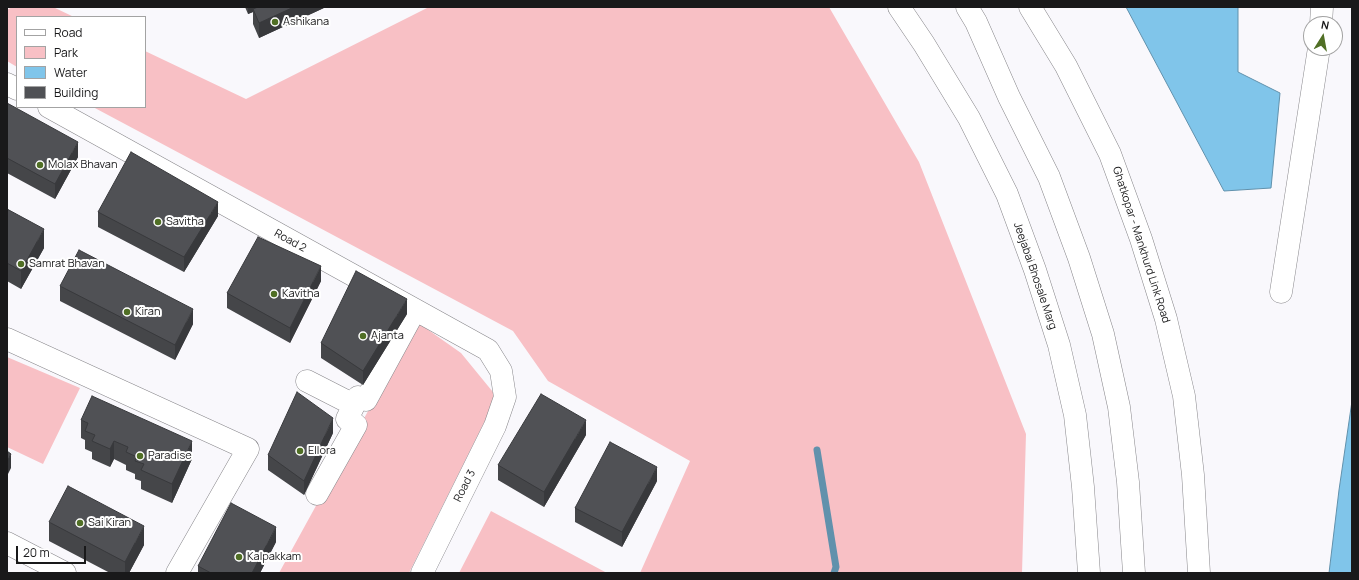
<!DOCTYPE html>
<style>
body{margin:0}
#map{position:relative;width:1359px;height:580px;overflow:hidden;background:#f9f8fc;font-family:Manrope,sans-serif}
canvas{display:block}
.frame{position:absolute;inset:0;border:8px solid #19191a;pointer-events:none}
.legend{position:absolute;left:16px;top:16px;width:130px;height:92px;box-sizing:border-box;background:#fff;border:1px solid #a3a3a3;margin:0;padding:5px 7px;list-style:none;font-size:12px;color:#19191a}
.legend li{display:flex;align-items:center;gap:8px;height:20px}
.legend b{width:20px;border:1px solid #a3a3a3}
.north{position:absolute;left:1303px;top:16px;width:40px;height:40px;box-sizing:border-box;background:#fff;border:1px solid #a3a3a3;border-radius:50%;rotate:11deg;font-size:11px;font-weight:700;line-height:16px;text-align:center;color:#19191a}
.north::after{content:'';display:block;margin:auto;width:14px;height:18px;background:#506f25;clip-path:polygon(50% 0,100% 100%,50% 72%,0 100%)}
.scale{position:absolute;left:16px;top:546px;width:70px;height:18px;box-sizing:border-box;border:2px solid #19191a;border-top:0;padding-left:5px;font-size:12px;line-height:14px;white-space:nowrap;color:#19191a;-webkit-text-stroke:3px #fff;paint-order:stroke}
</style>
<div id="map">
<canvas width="1359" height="580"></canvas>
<div class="frame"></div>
<ul class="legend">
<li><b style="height:5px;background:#fff"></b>Road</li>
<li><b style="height:11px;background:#f8c0c5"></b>Park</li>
<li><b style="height:11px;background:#80c5ea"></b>Water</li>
<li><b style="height:11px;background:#505155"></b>Building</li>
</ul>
<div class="north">N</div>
<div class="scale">20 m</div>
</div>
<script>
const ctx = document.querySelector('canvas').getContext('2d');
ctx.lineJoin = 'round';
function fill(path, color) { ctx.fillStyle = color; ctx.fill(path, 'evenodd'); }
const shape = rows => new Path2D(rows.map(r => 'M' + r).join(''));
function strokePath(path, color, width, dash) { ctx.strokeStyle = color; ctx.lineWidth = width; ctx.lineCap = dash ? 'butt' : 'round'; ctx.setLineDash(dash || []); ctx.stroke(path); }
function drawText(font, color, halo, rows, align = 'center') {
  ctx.font = font + ' Manrope,sans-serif'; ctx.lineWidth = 4; ctx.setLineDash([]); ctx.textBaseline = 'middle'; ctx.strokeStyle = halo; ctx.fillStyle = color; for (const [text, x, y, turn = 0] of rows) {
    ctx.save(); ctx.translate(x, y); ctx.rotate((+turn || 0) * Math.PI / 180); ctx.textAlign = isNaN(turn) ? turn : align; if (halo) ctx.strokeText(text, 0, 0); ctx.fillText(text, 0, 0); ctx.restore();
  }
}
fill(shape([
 [12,7,53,7,74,17,17,17,17,67,7,61,7,10],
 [429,7,829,7,919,162,1026,434,1022,573,640,573,690,461,548,381,513,331,93,107,145,107,145,51,246,99],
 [417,322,461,353,497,397,409,573,279,573],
 [7,357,80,388,43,464,7,447],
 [491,511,607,573,459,573]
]), '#f8c0c5');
const water = shape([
 [1126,7,1238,7,1238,72,1280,93,1271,188,1224,191,1126,7],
 [1352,401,1352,573,1329,573,1339,490,1352,401]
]);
fill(water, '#80c5ea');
strokePath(water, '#6191ac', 1);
strokePath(shape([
 [817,450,836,567,834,573]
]), '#6191ac', 7);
const minor = shape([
 [1321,24,1322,7],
 [7,84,17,89],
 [49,107,488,350,501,371,505,397,495,426,422,573],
 [1281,292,1319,48],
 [7,339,248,449,177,573],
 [307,381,354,405],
 [317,494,356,425,347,419,358,397,366,400,415,310],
 [7,543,65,573]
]);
const highway = shape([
 [899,7,924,44,969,118,1007,194,1035,270,1059,345,1075,415,1083,487,1089,573],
 [967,7,976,22,1009,97,1049,177,1079,258,1103,334,1119,407,1128,482,1134,573],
 [1030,7,1066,66,1110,154,1141,239,1166,319,1184,396,1193,475,1199,573]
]);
strokePath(minor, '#87868a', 23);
strokePath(highway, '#87868a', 23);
strokePath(minor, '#fff', 22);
strokePath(highway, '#fff', 22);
fill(shape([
 [245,7,326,7,259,38,253,24,253,12,248,14],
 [7,103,78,157,55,199,7,173],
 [7,209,44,248,21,289,7,281],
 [98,212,218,216,184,272,98,227],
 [321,281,290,343,227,308,227,293],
 [60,286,193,324,175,360,60,301],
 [407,314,363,385,321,358,321,343],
 [81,420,192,459,172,503,141,489,141,481,135,479,135,474,126,470,126,465,114,459,110,467,92,459,92,452,85,449,85,440,81,438],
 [333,433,304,495,268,470,268,455],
 [586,435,544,507,498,480,498,465],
 [657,481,622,547,575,522,575,508],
 [49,522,144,545,129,573,110,573,49,541],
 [276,542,260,573,198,573,198,566]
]), '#454649');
fill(shape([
 [248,7,255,7,255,11,253,9,253,12,248,14],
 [294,7,326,7,259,38,259,23],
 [78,142,78,157,55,199,55,184],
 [218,202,218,216,184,272,184,257],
 [44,229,44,248,21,289,21,271],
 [321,266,321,281,290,343,290,328],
 [407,299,407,314,363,385,363,371],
 [193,309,193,324,175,360,175,345],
 [333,418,333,433,304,495,304,481],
 [586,420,586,435,544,507,544,492],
 [114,441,114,459,110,467,110,449],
 [192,441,192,459,172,503,172,484],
 [11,454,11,468,7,476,7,461],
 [657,467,657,481,622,547,622,532],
 [144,526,144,545,129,573,125,573,125,562],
 [276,527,276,542,260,573,252,573]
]), '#38393c');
const building = shape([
 [258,7,294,7,259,23,253,9,258,7],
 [7,103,78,142,55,184,7,158,7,103],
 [131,152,218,202,184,257,98,212,131,152],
 [7,209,44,229,21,271,7,263,7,209],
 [258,237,321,266,290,328,227,293,258,237],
 [79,250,193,309,175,345,60,286,79,250],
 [356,271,407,299,363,371,321,343,356,271],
 [297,392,333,418,304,481,268,455,297,392],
 [541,394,586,420,544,492,498,465,541,394],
 [92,396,192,441,172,484,141,470,144,464,135,461,137,457,126,452,128,447,114,441,110,449,92,441,95,435,85,431,88,423,81,420,92,396],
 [610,442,657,467,622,532,575,508,610,442],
 [7,451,11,454,7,461,7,451],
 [68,486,144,526,125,562,49,522,68,486],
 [231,503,276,527,252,573,211,573,198,566,231,503]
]);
fill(building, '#505155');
strokePath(building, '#38393c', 1);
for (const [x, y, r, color] of [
 [275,22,4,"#506f25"],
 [40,165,4,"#506f25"],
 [158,222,4,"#506f25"],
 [21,264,4,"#506f25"],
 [274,294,4,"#506f25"],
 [127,312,4,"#506f25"],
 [363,336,4,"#506f25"],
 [300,451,4,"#506f25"],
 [140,456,4,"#506f25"],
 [80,523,4,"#506f25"],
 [239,557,4,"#506f25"]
]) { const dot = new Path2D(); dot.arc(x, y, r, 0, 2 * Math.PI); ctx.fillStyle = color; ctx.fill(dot); strokePath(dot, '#fff', 1.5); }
drawText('11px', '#19191a', '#fff', [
 ["Ashikana",283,22],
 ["Molax Bhavan",48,165],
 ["Savitha",166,222],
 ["Samrat Bhavan",29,264],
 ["Kavitha",282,294],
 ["Kiran",135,312],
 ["Ajanta",371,336],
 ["Ellora",308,451],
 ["Paradise",148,456],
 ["Sai Kiran",88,523],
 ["Kalpakkam",247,557]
], 'left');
drawText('11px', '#19191a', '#fff', [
 ["Road 2",290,241,29],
 ["Ghatkopar - Mankhurd Link Road",1141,245,72],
 ["Jeejabai Bhosale Marg",1035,276,71],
 ["Road 3",465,486,-63]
]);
</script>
